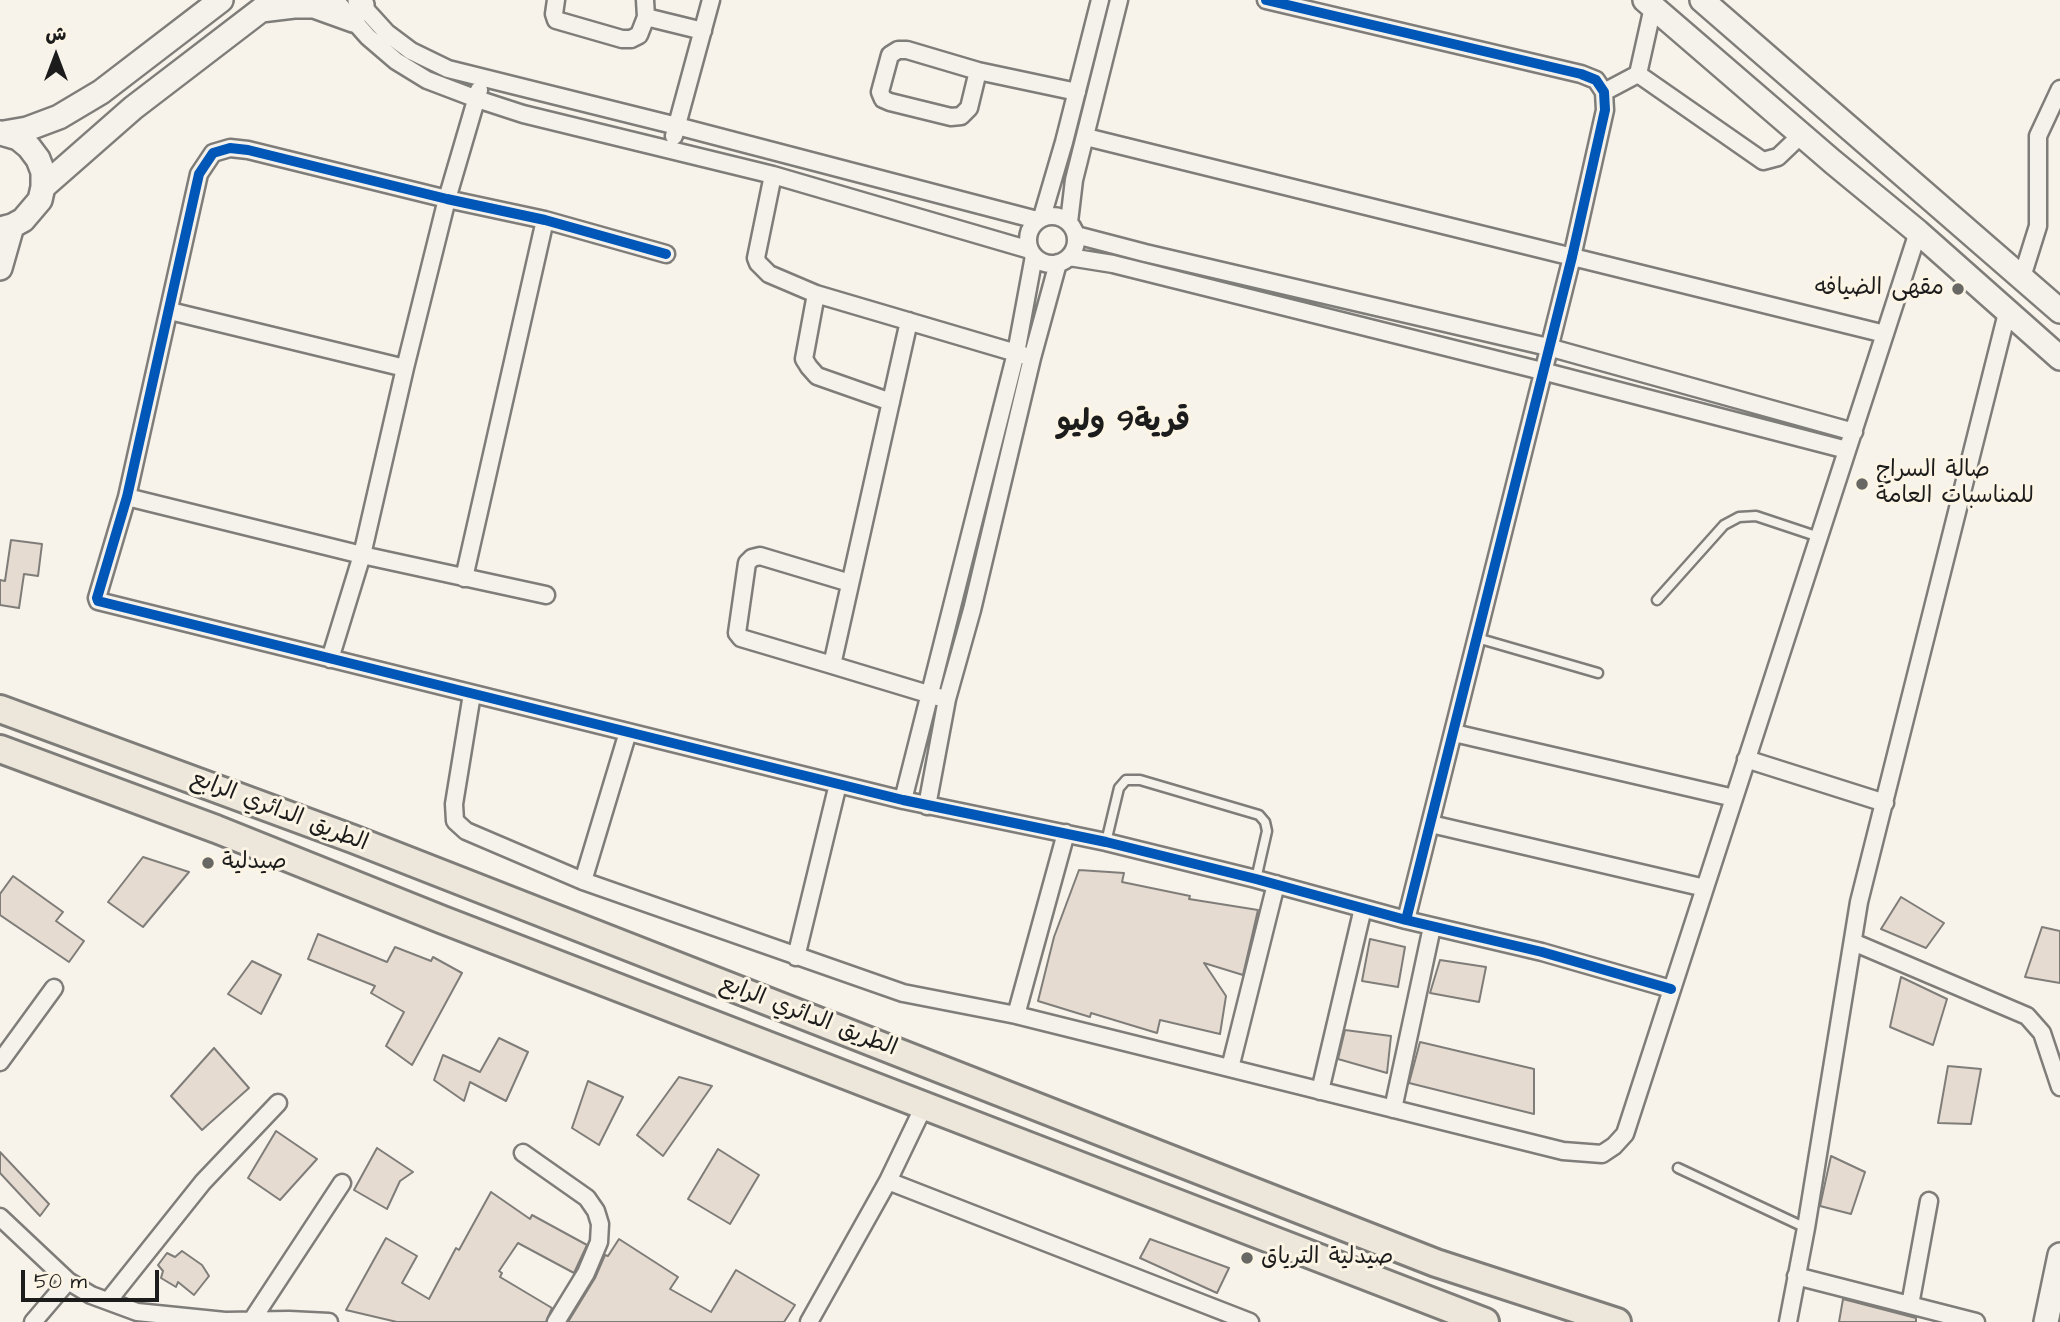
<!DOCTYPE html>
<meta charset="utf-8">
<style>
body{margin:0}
#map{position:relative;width:2060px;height:1322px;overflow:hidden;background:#f7f3ea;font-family:"Architects Daughter","Playpen Sans Arabic",sans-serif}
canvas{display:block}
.north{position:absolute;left:21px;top:21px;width:70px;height:70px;-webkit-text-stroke:5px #fcf5e5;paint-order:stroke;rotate:0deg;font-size:19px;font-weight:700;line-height:28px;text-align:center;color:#1c1c1c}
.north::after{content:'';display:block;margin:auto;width:24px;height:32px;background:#1c1c1c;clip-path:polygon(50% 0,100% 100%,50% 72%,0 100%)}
.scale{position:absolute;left:21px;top:1270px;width:138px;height:32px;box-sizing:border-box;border:4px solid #1c1c1c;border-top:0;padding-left:9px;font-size:21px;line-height:24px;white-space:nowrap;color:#1c1c1c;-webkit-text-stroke:5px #fcf5e5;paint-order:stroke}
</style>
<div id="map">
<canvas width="2060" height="1322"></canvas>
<div class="north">ش</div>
<div class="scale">50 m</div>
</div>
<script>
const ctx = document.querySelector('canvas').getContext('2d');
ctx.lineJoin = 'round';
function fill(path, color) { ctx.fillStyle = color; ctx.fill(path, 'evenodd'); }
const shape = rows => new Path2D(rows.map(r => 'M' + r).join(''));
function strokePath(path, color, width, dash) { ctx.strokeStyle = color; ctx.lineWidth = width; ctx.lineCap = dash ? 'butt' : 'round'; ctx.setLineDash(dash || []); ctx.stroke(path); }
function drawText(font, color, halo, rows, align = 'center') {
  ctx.font = font + ' "Architects Daughter","Playpen Sans Arabic",sans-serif'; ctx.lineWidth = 6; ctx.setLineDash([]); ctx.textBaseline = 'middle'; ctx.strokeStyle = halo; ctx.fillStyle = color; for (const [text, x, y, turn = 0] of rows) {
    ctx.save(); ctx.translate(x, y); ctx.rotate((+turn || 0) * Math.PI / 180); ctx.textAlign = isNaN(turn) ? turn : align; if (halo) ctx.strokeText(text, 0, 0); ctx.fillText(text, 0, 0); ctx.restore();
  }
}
const building = shape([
 [11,540,42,544,38,576,24,574,19,608,0,605,0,580,5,581,11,540],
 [143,857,189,872,143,927,108,902,143,857],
 [1079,870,1124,873,1122,882,1190,896,1189,899,1258,910,1243,975,1204,963,1226,996,1220,1034,1160,1020,1157,1033,1091,1013,1090,1017,1038,1001,1054,937,1079,870],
 [13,876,63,912,56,921,84,941,69,962,0,915,0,894,13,876],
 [1901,897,1944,923,1926,948,1881,929,1901,897],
 [2042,927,2060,931,2060,983,2025,977,2042,927],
 [318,934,387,962,395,947,431,961,433,957,462,973,412,1065,386,1046,404,1012,371,993,375,986,308,959,318,934],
 [1370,939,1405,947,1398,987,1362,981,1370,939],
 [1440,960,1486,967,1479,1002,1430,993,1440,960],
 [252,961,281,975,261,1014,228,994,252,961],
 [1901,977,1947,999,1933,1045,1890,1027,1901,977],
 [1345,1030,1391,1036,1387,1073,1338,1059,1345,1030],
 [499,1038,528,1052,506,1101,470,1082,464,1101,434,1080,443,1055,480,1072,499,1038],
 [1420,1042,1534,1069,1534,1114,1409,1083,1420,1042],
 [214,1048,249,1088,202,1130,171,1096,214,1048],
 [1948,1066,1981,1069,1971,1124,1938,1123,1948,1066],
 [679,1077,712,1086,663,1156,637,1135,679,1077],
 [588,1081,623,1097,599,1145,572,1128,588,1081],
 [276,1131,317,1159,280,1200,248,1178,276,1131],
 [377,1148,413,1172,400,1181,387,1209,354,1190,377,1148],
 [718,1149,759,1175,730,1224,688,1199,718,1149],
 [0,1152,49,1204,40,1216,0,1173,0,1152],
 [1831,1156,1865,1172,1851,1214,1820,1206,1831,1156],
 [491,1192,530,1219,532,1215,587,1245,574,1273,518,1243,499,1271,502,1273,500,1277,552,1308,546,1322,397,1322,346,1310,386,1238,417,1256,402,1283,429,1299,456,1248,459,1250,491,1192],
 [619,1239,678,1277,670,1289,711,1312,736,1270,795,1305,784,1322,568,1322,595,1278,605,1255,608,1256,619,1239],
 [1150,1239,1229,1268,1217,1293,1140,1258,1150,1239],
 [182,1251,202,1265,209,1276,194,1295,178,1282,176,1287,161,1278,163,1271,158,1265,167,1253,175,1257,182,1251],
 [1843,1299,1916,1318,1916,1322,1839,1322,1843,1299]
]);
fill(building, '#e6dbd0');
strokePath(building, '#7f7d79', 2);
const lane = shape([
 [1657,600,1724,525,1739,517,1756,516,1819,537],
 [1477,638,1598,673],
 [1106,842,1119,788,1126,780,1140,780,1259,815,1265,822,1267,831,1256,879],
 [1678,1168,1806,1228]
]);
const street = shape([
 [335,0,368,37,396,61,427,80,477,99,523,114,773,175,1030,250],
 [357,0,387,33,411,51,448,69,677,126,1037,220],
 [556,0,554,14,556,20,622,39,631,39,639,35,646,17,645,0],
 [1266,0,1581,74,1596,80,1604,92,1605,110,1572,257,1406,920],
 [646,17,703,31],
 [978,71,969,108,961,116,951,117,890,102,883,99,880,92,890,55,898,50,907,50,978,71,1077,92],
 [1638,74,1763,161,1778,157,1801,135],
 [1638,74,1653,7],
 [1604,92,1638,74],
 [674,136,711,0],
 [1086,137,1885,334],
 [773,175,756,258,758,263,769,274,816,294],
 '1028 240a24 24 0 1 1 48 0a24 24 0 1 1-48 0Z',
 [1042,217,1064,142,1100,0],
 [1069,222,1074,180,1119,0],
 [1076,235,1145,253,1548,347,1854,432],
 [666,254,545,220,447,199,248,150,230,148,213,153,199,174,127,497,97,598,98,601,903,800,1106,842,1256,879,1406,920,1542,952,1671,989],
 [1069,257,1113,264,1542,371,1847,450],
 [2022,277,2038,226,2038,136,2060,89],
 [170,311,405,368],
 [909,321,832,665,938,697],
 [891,402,817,376,809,367,804,359,816,294,1023,355],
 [127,497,362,555,546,595],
 [464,578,545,220],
 [330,659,362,555,405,368,447,199,479,90],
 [832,665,741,638,737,633,747,563,752,558,760,556,850,583],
 [472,694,454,804,455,821,466,831,583,881,903,993,1016,1015,1563,1151,1602,1154,1614,1146,1625,1134,1918,232],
 [1454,733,1734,798],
 [1746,759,1885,803],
 [903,800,1016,353,1034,256],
 [927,806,947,699,972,610,1032,358,1058,263],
 [1431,824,1705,888],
 [583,881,628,732],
 [1853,942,2027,1016,2042,1033,2060,1087],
 [796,957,838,784],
 [1016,1015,1066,833],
 [0,1062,54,988],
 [1230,1068,1276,884],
 [1320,1091,1363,908],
 [1393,1109,1432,927],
 [523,1153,587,1198,596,1211,600,1224,599,1242,586,1273,556,1322],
 [888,1181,1250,1322],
 [0,1217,68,1281,91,1295,137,1312,225,1321,289,1320,329,1322],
 [1796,1276,1976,1322],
 [108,1301,203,1182,278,1103],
 [1910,1305,1929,1201],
 [252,1320,342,1183],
 [33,1322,68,1281],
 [809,1322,888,1181,924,1106],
 [1788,1322,1806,1228,1859,902,2007,313]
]);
const secondary = shape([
 [360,0,362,5],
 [1645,0,1833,162,1918,232,2060,358],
 [1702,0,2060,311],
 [261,10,294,6,314,6,353,20],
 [4,133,27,129,59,117,101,92,221,0],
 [43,187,133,108,274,0],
 [0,229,12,226,23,220,40,200,43,187,43,172,38,159,29,147,18,138,1,133],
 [0,268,12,226],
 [2046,1322,2060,1255]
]);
const primary = shape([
 [0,709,353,839,1436,1263,1617,1322],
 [0,749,216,829,443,920,1485,1322]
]);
strokePath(lane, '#7f7d79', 13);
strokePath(street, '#7f7d79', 21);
strokePath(secondary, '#7f7d79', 28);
strokePath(primary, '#7f7d79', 32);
strokePath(lane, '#f5f2ec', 8);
strokePath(street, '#f5f2ec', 16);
strokePath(secondary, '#f5f2ec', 23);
strokePath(primary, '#ece7da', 26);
strokePath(shape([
 [1266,0,1581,74,1596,80,1604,92,1605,110,1572,257,1406,920],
 [666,254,545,220,447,199,248,150,230,148,213,153,199,174,127,497,97,598,98,601,903,800,1106,842,1256,879,1406,920,1542,952,1671,989]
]), '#0057b8', 10);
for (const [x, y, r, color] of [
 [1958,289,7,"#696764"],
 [1862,484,7,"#696764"],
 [208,863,7,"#696764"],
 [1247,1258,7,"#696764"]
]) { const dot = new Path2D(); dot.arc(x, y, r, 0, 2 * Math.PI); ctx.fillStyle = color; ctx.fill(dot); strokePath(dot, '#fcf5e5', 2.5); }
drawText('23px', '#1c1c1c', '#fcf5e5', [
 ["مقهى الضيافه",1944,289,"right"],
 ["صالة السراج",1876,471],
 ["للمناسبات العامة",1876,497],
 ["صيدلية",222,863],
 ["صيدلية الترياق",1261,1258]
], 'left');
drawText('23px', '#1c1c1c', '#fcf5e5', [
 ["الطريق الدائري الرابع",279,812,21],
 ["الطريق الدائري الرابع",808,1017,21]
]);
drawText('bold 30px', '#1c1c1c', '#fcf5e5', [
 ["قرية9 وليو",1123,424]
]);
</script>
